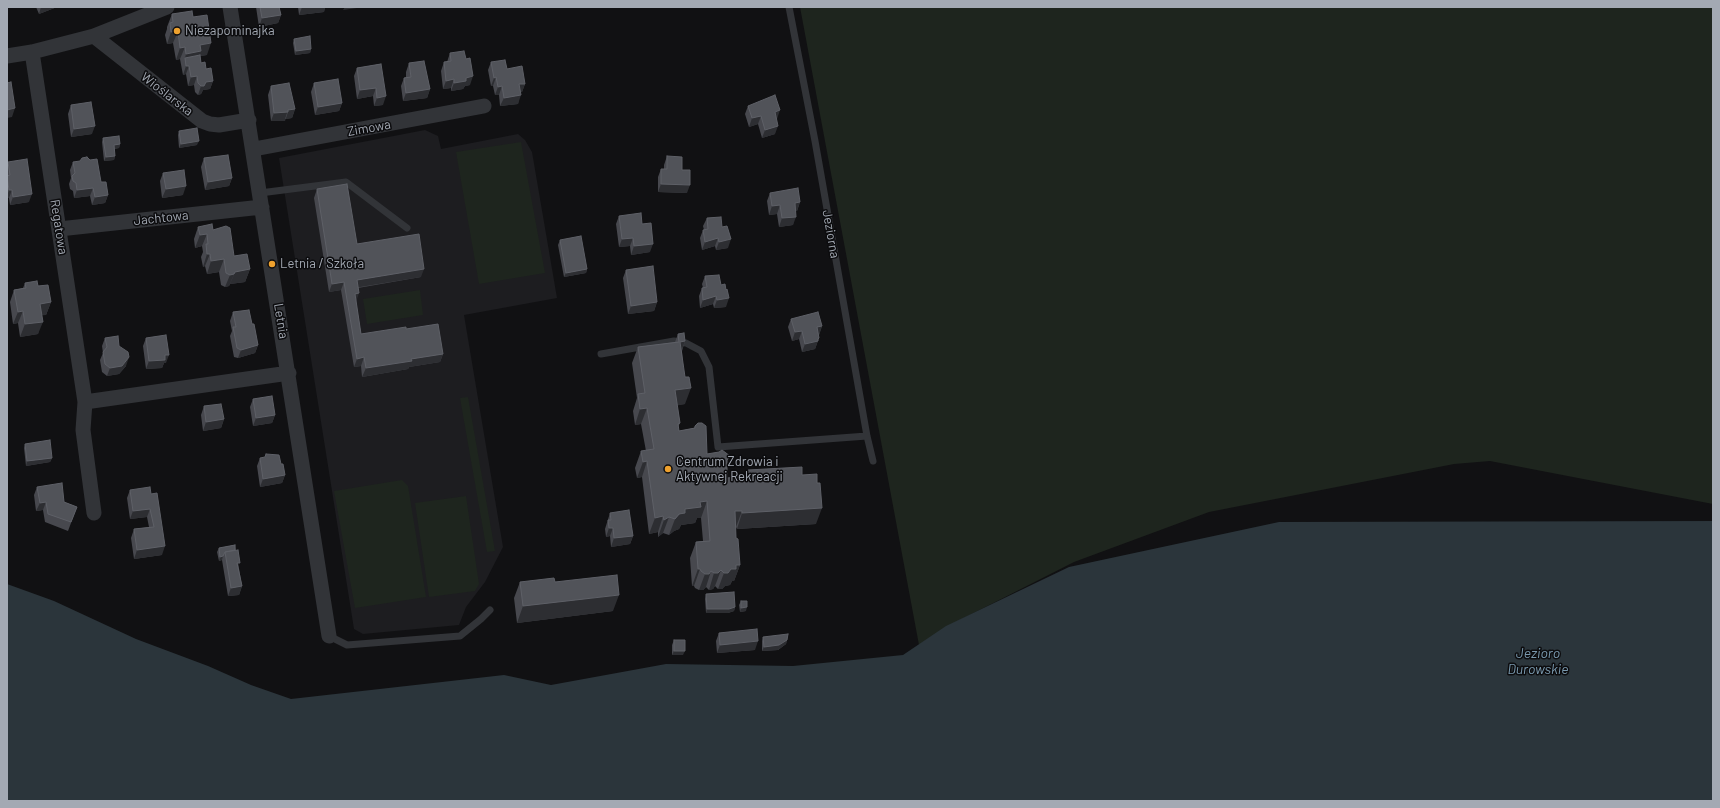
<!DOCTYPE html>
<meta charset="utf-8">
<style>
body{margin:0}
#map{position:relative;width:1720px;height:808px;overflow:hidden;background:#111113;font-family:Barlow,sans-serif}
canvas{display:block}
.frame{position:absolute;inset:0;border:8px solid #a3a9b3;pointer-events:none}
</style>
<div id="map">
<canvas width="1720" height="808"></canvas>
<div class="frame"></div>
</div>
<script>
const ctx = document.querySelector('canvas').getContext('2d');
ctx.lineJoin = 'round';
function fill(path, color) { ctx.fillStyle = color; ctx.fill(path, 'evenodd'); }
const shape = rows => new Path2D(rows.map(r => 'M' + r).join(''));
function strokePath(path, color, width, dash) { ctx.strokeStyle = color; ctx.lineWidth = width; ctx.lineCap = dash ? 'butt' : 'round'; ctx.setLineDash(dash || []); ctx.stroke(path); }
function drawText(font, color, halo, rows, align = 'center') {
  ctx.font = font + ' Barlow,sans-serif'; ctx.lineWidth = 3; ctx.setLineDash([]); ctx.textBaseline = 'middle'; ctx.strokeStyle = halo; ctx.fillStyle = color; for (const [text, x, y, turn = 0] of rows) {
    ctx.save(); ctx.translate(x, y); ctx.rotate((+turn || 0) * Math.PI / 180); ctx.textAlign = isNaN(turn) ? turn : align; if (halo) ctx.strokeText(text, 0, 0); ctx.fillText(text, 0, 0); ctx.restore();
  }
}
fill(shape([
 [425,130,438,136,441,149,518,134,525,140,532,152,557,298,464,315,503,547,485,582,466,607,459,625,363,634,354,629,279,158]
]), '#1d1d20');
fill(shape([
 [800,7,1713,7,1713,504,1490,461,1454,464,1209,512,1074,562,948,626,919,645],
 [521,142,545,273,479,284,456,152],
 [420,290,423,315,367,324,363,299],
 [468,397,495,551,487,552,460,398],
 [402,480,408,486,426,597,355,608,334,491],
 [466,496,479,584,475,591,429,597,415,503]
]), '#1e251e');
fill(shape([
 [1713,521,1713,801,7,801,7,584,54,601,136,639,208,666,251,685,291,699,504,675,551,685,666,664,793,666,903,655,946,626,1069,567,1279,522]
]), '#2b353b');
strokePath(shape([
 [789,7,815,141,867,436,873,461],
 [260,193,346,182,407,228],
 [601,354,674,341,686,343,701,351,709,367,718,447,867,436],
 [329,636,347,645,460,636,481,619,490,610]
]), '#323438', 7);
strokePath(shape([
 [230,7,329,636],
 [94,36,202,121,210,124,219,125,249,120],
 [32,52,85,402,83,430,94,513],
 [7,56,32,52,94,36,167,7],
 [254,149,484,106],
 [59,229,262,207],
 [85,402,289,373]
]), '#323438', 15);
fill(shape([
 [36,7,57,7,39,14],
 [256,7,279,7,281,15,278,23,259,27],
 [298,7,325,7,324,12,299,15],
 [172,14,193,17,207,55,200,56,201,63,206,69,213,81,210,89,203,90,201,94,198,95,195,92,194,85,188,86,186,74,183,75,180,59,176,60,173,43,167,44,165,35,167,29,167,27],
 [294,39,311,49,310,53,295,55,293,43],
 [450,53,470,85,465,86,463,89,451,91,451,88,443,89,441,71,444,62,447,62],
 [491,62,507,69,525,84,522,92,520,92,518,104,500,106,499,95,495,95,493,86,491,86,488,70],
 [409,63,430,89,427,98,403,101,401,86,404,78,406,77,406,72],
 [381,64,383,105,374,106,373,96,357,99,354,76,357,68],
 [314,83,342,103,339,111,315,115,311,92],
 [271,86,295,109,292,118,285,119,285,121,271,121,268,95],
 [71,105,92,134,71,137,68,114],
 [748,106,777,119,776,119,775,134,762,138,758,124,749,127,745,114],
 [179,131,197,145,179,148,178,135],
 [103,138,120,144,119,148,114,149,115,156,114,160,104,161,102,142],
 [667,156,687,193,658,192,658,177,661,169,664,169,664,165],
 [204,158,232,178,229,186,205,190,201,167],
 [8,162,29,202,10,205,9,198,7,198,7,163],
 [73,162,101,182,108,195,105,203,92,205,90,196,74,198,73,191,70,189,69,184,71,178,70,170],
 [163,173,183,195,162,198,160,181],
 [317,189,357,244,421,277,358,288,356,302,361,334,406,329,443,354,440,362,409,367,408,369,362,377,361,366,354,367,341,290,329,292,314,198],
 [770,193,800,202,797,211,795,211,793,225,779,227,777,214,769,215,767,201],
 [619,216,642,224,650,252,631,255,630,246,619,247,616,224],
 [707,218,722,227,728,248,716,250,715,246,702,250,700,238,703,230,704,230,703,226],
 [198,227,213,230,234,256,250,269,245,282,230,284,229,286,225,287,221,285,219,272,207,274,205,266,203,267,201,257,203,252,202,246,195,248,194,239],
 [560,240,587,269,586,273,564,277,558,245],
 [626,270,657,302,654,311,628,314,623,278],
 [705,276,721,285,726,307,714,308,713,304,700,308,699,296,702,288,703,288,702,284],
 [25,283,38,286,51,302,46,315,42,315,38,334,20,337,18,323,13,324,10,302,14,290,23,288],
 [233,312,252,324,258,345,255,353,238,358,234,357,230,336,232,331,230,321],
 [791,319,822,326,819,335,818,335,819,338,815,349,802,352,799,339,792,341,788,327],
 [678,334,685,341,682,351,685,404,677,405,680,423,678,427,679,431,694,428,695,426,707,454,727,462,727,478,745,477,748,470,802,475,816,524,737,529,736,527,735,527,736,538,740,565,734,581,732,581,730,585,725,586,722,589,718,589,715,586,713,589,709,590,706,587,703,590,699,590,695,588,694,586,692,586,690,558,696,542,703,541,701,518,697,518,695,523,681,525,679,529,674,531,669,535,663,533,658,537,658,532,649,534,642,477,637,478,635,468,641,451,646,451,641,424,635,425,633,411,637,398,632,363,638,347,675,342],
 [105,338,119,346,126,366,119,374,107,376,102,372,100,360,103,353,102,346],
 [146,338,166,363,164,363,162,368,146,369,143,346],
 [253,399,275,415,272,423,253,426,250,407],
 [204,406,224,419,221,428,203,431,201,415],
 [25,444,52,458,50,462,26,466,24,448],
 [260,458,281,464,285,475,282,483,260,487,257,466],
 [37,487,64,502,77,507,68,531,45,522,43,510,36,511,34,495],
 [130,490,151,494,162,555,134,559,131,538,134,529,149,527,147,517,130,519,127,498],
 [610,513,633,536,630,544,611,547,610,536,606,537,605,529],
 [235,545,242,586,239,595,228,596,222,560,219,561,217,552,219,548],
 [520,582,555,582,613,611,517,623,514,598],
 [706,594,735,607,734,611,728,613,706,613,705,599],
 [741,601,746,611,740,612,739,605],
 [719,633,755,650,717,653,716,641],
 [763,637,787,640,786,644,778,650,762,651,762,641],
 [674,640,683,655,672,655,672,645]
]), '#47484e');
fill(shape([
 [41,7,57,7,39,14],
 [302,7,325,7,324,12,299,15],
 [345,7,364,7,343,10],
 [437,7,445,7,436,8],
 [281,15,278,23,259,27,262,18],
 [178,31,173,43,167,44,171,32],
 [211,43,207,55,185,58,186,54,200,45],
 [185,47,180,59,176,60,180,48],
 [311,49,310,53,295,55,296,51],
 [186,66,189,66,186,74,183,75],
 [197,76,194,85,188,86,191,77],
 [473,76,470,85,465,86,463,89,451,91,454,83,466,78],
 [496,77,493,86,491,86,494,78],
 [454,79,451,88,443,89,446,81],
 [213,81,210,89,203,90,201,94,198,95,201,86,206,82],
 [519,84,525,84,522,92,516,93],
 [502,86,499,95,495,95,498,87],
 [376,88,373,96,357,99,360,90],
 [430,89,427,98,403,101,406,93],
 [521,95,518,104,500,106,504,98],
 [386,96,383,105,374,106,377,98],
 [342,103,339,111,315,115,318,107],
 [15,108,12,117,7,118,7,110],
 [295,109,292,118,285,119,288,110],
 [780,110,777,119,772,120,775,112],
 [288,112,285,121,271,121,274,113],
 [761,116,758,124,749,127,752,118],
 [95,126,92,134,71,137,74,129],
 [778,126,775,134,762,138,765,130],
 [199,141,197,145,179,148,181,144],
 [120,144,119,148,112,149,114,145],
 [115,156,114,160,104,161,106,157],
 [232,178,229,186,205,190,208,182],
 [661,184,690,185,687,193,658,192],
 [186,186,183,195,162,198,166,189],
 [93,188,90,196,74,198,77,190],
 [9,190,12,190,9,198,7,198,7,196],
 [32,194,29,202,10,205,13,197],
 [108,195,105,203,92,205,95,197],
 [800,202,797,211,792,211,795,203],
 [780,205,777,214,769,215,772,206],
 [796,217,793,225,779,227,782,218],
 [207,234,202,246,195,248,200,235],
 [633,238,630,246,619,247,622,239],
 [718,238,715,246,702,250,705,242],
 [731,239,728,248,716,250,719,242],
 [653,244,650,252,631,255,634,246],
 [207,254,210,254,205,266,203,267],
 [224,259,219,272,207,274,211,261],
 [250,269,245,282,230,284,235,272],
 [424,269,421,277,354,288,357,280],
 [587,269,586,273,564,277,566,273],
 [234,274,229,286,225,287,230,275],
 [344,282,341,290,329,292,332,284],
 [359,293,356,302,352,302,355,294],
 [716,296,713,304,700,308,703,300],
 [729,298,726,307,714,308,717,300],
 [51,302,46,315,36,316,40,304],
 [657,302,654,311,628,314,631,306],
 [23,311,18,323,13,324,18,312],
 [43,322,38,334,20,337,25,324],
 [822,326,819,335,814,336,817,327],
 [802,331,799,339,792,341,795,332],
 [819,338,815,349,802,352,805,344],
 [685,341,679,358,680,342],
 [258,345,255,353,238,358,241,350],
 [443,354,440,362,409,367,408,369,362,377,366,368,411,359],
 [165,355,169,355,166,363,164,363,162,368,146,369,149,361],
 [129,357,126,366,119,374,107,376,110,368],
 [364,357,361,366,354,367,357,359],
 [691,388,685,404,669,407,675,390],
 [647,408,641,424,635,425,640,409],
 [275,415,272,423,253,426,256,418],
 [224,419,221,428,203,431,206,422],
 [52,458,50,462,26,466,27,461],
 [647,461,642,477,637,478,643,462],
 [285,475,282,483,260,487,263,479],
 [707,501,701,518,697,518,695,523,681,525,679,529,674,531,669,535,675,519,685,509,700,502],
 [46,502,43,510,36,511,40,503],
 [822,508,816,524,737,529,742,513],
 [150,509,147,517,130,519,133,511],
 [735,511,742,511,736,527,729,527],
 [663,516,658,532,649,534,655,518],
 [669,517,663,533,658,537,664,520],
 [609,528,613,528,610,536,606,537],
 [633,536,630,544,611,547,614,538],
 [165,546,162,555,134,559,137,550],
 [223,556,222,560,219,561,220,557],
 [736,565,740,565,734,581,732,581,730,585,725,586,722,589,718,589,724,573,731,569],
 [698,569,700,569,694,586,692,586],
 [721,570,715,586,713,589,709,590,714,573],
 [711,571,706,587,703,590,699,590,705,574],
 [242,586,239,595,228,596,231,588],
 [619,595,613,611,517,623,523,606],
 [735,607,734,611,728,613,706,613,707,609],
 [747,607,746,611,740,612,741,608],
 [787,640,786,644,778,650,762,651,764,647],
 [758,641,755,650,717,653,720,645],
 [674,651,685,651,683,655,672,655]
]), '#2d2e32');
const building = shape([
 [260,7,279,7,281,15,262,18,260,7],
 [192,11,193,17,207,15,211,43,200,45,201,51,186,54,185,47,180,48,178,31,171,32,170,23,173,22,172,14,192,11],
 [310,36,311,49,296,51,294,39,310,36],
 [464,51,466,59,470,58,473,76,466,78,466,81,454,83,454,79,446,81,444,62,451,61,450,53,464,51],
 [200,55,201,63,205,62,206,69,211,68,213,81,206,82,204,86,201,86,198,83,197,76,191,77,189,66,186,66,185,58,200,55],
 [505,60,507,69,522,66,525,84,519,84,521,95,504,98,502,86,498,87,496,77,494,78,491,62,505,60],
 [424,61,430,89,406,93,404,78,411,77,409,63,424,61],
 [381,64,386,96,377,98,376,88,360,90,357,68,381,64],
 [338,79,342,103,318,107,314,83,338,79],
 [11,82,15,108,7,110,7,83,11,82],
 [289,83,295,109,288,110,288,112,274,113,271,86,289,83],
 [775,95,780,110,775,112,778,126,765,130,761,116,752,118,748,106,775,95],
 [91,102,95,126,74,129,71,105,91,102],
 [197,128,199,141,181,144,179,131,197,128],
 [119,136,120,144,114,145,115,156,106,157,103,138,119,136],
 [228,155,232,178,208,182,204,158,228,155],
 [667,156,682,157,682,170,690,170,690,185,661,184,661,169,667,169,667,156],
 [87,157,90,160,97,159,101,182,106,182,108,195,95,197,93,188,77,190,76,183,73,181,72,176,75,173,73,162,80,161,82,158,87,157],
 [27,159,32,194,13,197,12,190,9,190,7,176,10,175,8,162,27,159],
 [184,170,186,186,166,189,163,173,184,170],
 [347,184,357,244,419,234,424,269,357,280,359,293,355,294,361,334,406,327,406,329,438,324,443,354,411,359,412,361,366,368,364,357,357,359,344,282,332,284,317,189,347,184],
 [798,188,800,202,795,203,796,217,782,218,780,205,772,206,770,193,798,188],
 [641,213,642,224,651,223,653,244,634,246,633,238,622,239,619,216,641,213],
 [721,217,722,227,727,226,731,239,719,242,718,238,705,242,703,230,708,229,707,218,721,217],
 [212,224,213,230,226,226,230,228,234,256,247,254,250,269,235,272,234,274,230,275,226,273,224,259,211,261,210,254,207,254,206,244,208,244,207,234,200,235,198,227,212,224],
 [581,236,587,269,566,273,560,240,581,236],
 [653,266,657,302,631,306,626,270,653,266],
 [719,275,721,285,725,284,726,290,727,289,729,298,717,300,716,296,703,300,702,288,707,287,705,276,719,275],
 [37,281,38,286,48,285,51,302,40,304,43,322,25,324,23,311,18,312,14,290,26,288,25,283,37,281],
 [249,310,252,324,254,324,258,345,241,350,237,348,233,327,236,327,233,312,249,310],
 [818,312,822,326,817,327,819,338,818,339,818,341,805,344,802,331,795,332,791,319,818,312],
 [684,333,685,341,680,342,685,377,689,377,691,388,675,390,680,423,678,424,679,431,695,428,695,426,698,423,702,423,706,426,707,454,719,452,722,450,730,456,727,460,727,478,748,476,748,470,802,467,802,475,817,474,817,483,820,483,822,508,742,513,742,511,735,511,736,538,738,539,740,565,736,565,736,569,731,569,728,573,724,573,721,570,718,573,714,573,711,571,709,574,705,574,701,571,700,569,698,569,696,542,710,541,707,501,700,502,701,507,685,509,685,513,679,514,675,519,669,517,664,520,663,516,655,518,647,461,643,462,641,451,654,449,647,408,640,409,638,394,645,393,638,347,679,342,678,334,684,333],
 [166,335,169,355,165,355,165,360,149,361,146,338,166,335],
 [118,336,119,346,128,352,129,357,122,366,110,368,105,364,103,352,107,347,105,338,118,336],
 [272,396,275,415,256,418,253,399,272,396],
 [221,404,224,419,206,422,204,406,221,404],
 [50,440,52,458,27,461,25,444,50,440],
 [266,454,279,455,281,464,283,464,285,475,263,479,260,458,265,457,266,454],
 [62,483,64,502,77,507,71,522,48,514,46,502,40,503,37,487,62,483],
 [150,487,151,494,157,493,165,546,137,550,134,529,154,527,150,509,133,511,130,490,150,487],
 [629,510,633,536,614,538,613,528,609,528,608,520,611,520,610,513,629,510],
 [235,545,235,550,225,552,223,556,220,557,219,548,235,545],
 [238,550,240,563,237,563,242,586,231,588,225,552,238,550],
 [617,575,619,595,523,606,520,582,554,578,555,582,617,575],
 [734,592,735,607,729,609,707,609,706,594,734,592],
 [741,601,747,601,747,607,741,608,741,601],
 [757,629,758,641,720,645,719,633,757,629],
 [788,634,787,640,779,645,764,647,763,637,788,634],
 [674,640,685,640,685,651,674,651,674,640]
]);
fill(building, '#515359');
strokePath(building, '#5e6067', 1);
for (const [x, y, r, color] of [
 [177,31,4,"#eea12e"],
 [272,264,4,"#eea12e"],
 [668,469,4,"#eea12e"]
]) { const dot = new Path2D(); dot.arc(x, y, r, 0, 2 * Math.PI); ctx.fillStyle = color; ctx.fill(dot); strokePath(dot, '#0c0c0e', 1.5); }
drawText('13px', '#a3a9b3', '#0c0c0e', [
 ["Niezapominajka",185,31],
 ["Letnia / Szkoła",280,264],
 ["Centrum Zdrowia i",676,462],
 ["Aktywnej Rekreacji",676,477]
], 'left');
drawText('13px', '#a3a9b3', '#0c0c0e', [
 ["Wioślarska",167,94,38],
 ["Zimowa",369,128,-10],
 ["Jachtowa",161,218,-6],
 ["Regatowa",59,227,81],
 ["Jeziorna",831,234,80],
 ["Letnia",281,321,81]
]);
drawText('italic 14px', '#7a99ae', '#0c0c0e', [
 ["Jezioro",1538,653],
 ["Durowskie",1538,669]
]);
</script>
